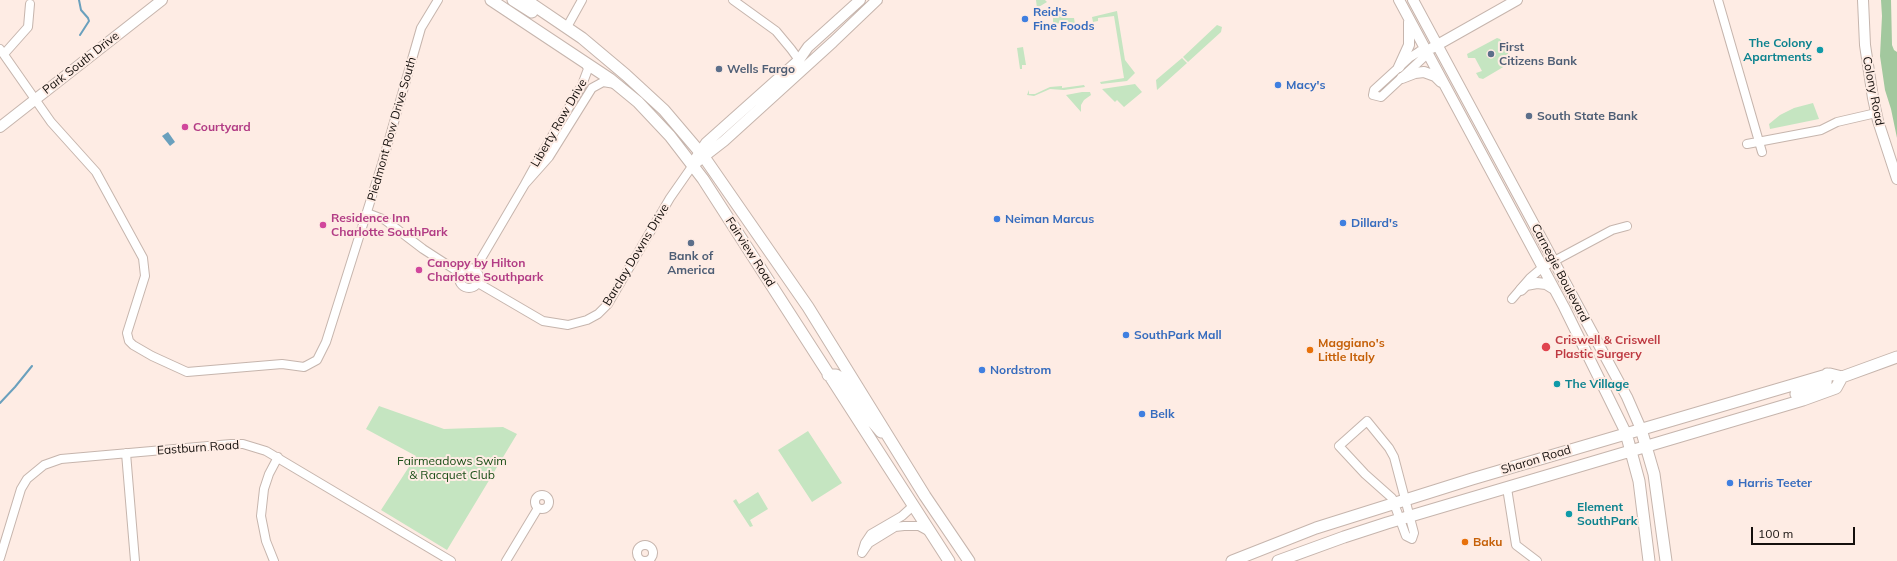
<!DOCTYPE html>
<style>
body{margin:0}
#map{position:relative;width:1897px;height:561px;overflow:hidden;background:#feece4;font-family:Mulish,sans-serif}
canvas{display:block}
.scale{position:absolute;left:1751px;top:527px;width:104px;height:18px;box-sizing:border-box;border:2px solid #140f0c;border-top:0;padding-left:5px;font-size:12px;line-height:14px;white-space:nowrap;color:#140f0c;-webkit-text-stroke:3px #feece4;paint-order:stroke}
</style>
<div id="map">
<canvas width="1897" height="561"></canvas>
<div class="scale">100 m</div>
</div>
<script>
const ctx = document.querySelector('canvas').getContext('2d');
ctx.lineJoin = 'round';
function fill(path, color) { ctx.fillStyle = color; ctx.fill(path, 'evenodd'); }
const shape = rows => new Path2D(rows.map(r => 'M' + r).join(''));
function strokePath(path, color, width, dash) { ctx.strokeStyle = color; ctx.lineWidth = width; ctx.lineCap = dash ? 'butt' : 'round'; ctx.setLineDash(dash || []); ctx.stroke(path); }
function drawText(font, color, halo, rows, align = 'center') {
  ctx.font = font + ' Mulish,sans-serif'; ctx.lineWidth = 4; ctx.setLineDash([]); ctx.textBaseline = 'middle'; ctx.strokeStyle = halo; ctx.fillStyle = color; for (const [text, x, y, turn = 0] of rows) {
    ctx.save(); ctx.translate(x, y); ctx.rotate((+turn || 0) * Math.PI / 180); ctx.textAlign = isNaN(turn) ? turn : align; if (halo) ctx.strokeText(text, 0, 0); ctx.fillText(text, 0, 0); ctx.restore();
  }
}
fill(shape([
 [1036,0,1045,0,1047,2,1037,8],
 [1117,11,1125,60,1135,73,1127,81,1101,84,1100,82,1124,78,1114,16,1098,18,1098,21,1093,22,1092,17],
 [1058,13,1063,15,1064,18,1074,18,1075,24,1070,25,1069,22,1053,24,1053,17],
 [1217,25,1222,27,1221,32,1188,62,1183,57],
 [1497,38,1500,39,1510,57,1510,63,1483,79,1479,78,1476,73,1482,71,1475,58,1468,58,1467,54],
 [1023,47,1026,65,1022,65,1022,69,1020,69,1017,48],
 [1182,58,1187,63,1157,90,1156,80],
 [1135,84,1142,92,1124,107,1117,100,1115,102,1102,89],
 [1084,85,1085,87,1064,90,1050,89,1034,96,1027,95,1029,90,1029,94,1035,94,1050,87,1062,86,1062,88],
 [1082,92,1090,92,1091,95,1084,100,1081,105,1081,112,1066,95],
 [1813,103,1819,119,1770,129,1769,124,1780,115,1794,108],
 [379,406,444,429,503,427,517,434,447,550,381,510,416,456,366,429],
 [808,431,842,483,812,502,778,450],
 [758,492,768,509,750,520,753,526,750,527,733,501,736,499,739,504]
]), '#c5e5c1');
fill(shape([
 [1881,0,1891,0,1892,45,1894,50,1897,52,1897,138,1891,109,1885,90,1880,56,1882,16]
]), '#a2c89e');
fill(shape([
 [168,132,175,142,170,146,162,136]
]), '#6aa0bd');
strokePath(shape([
 [79,0,81,10,88,18,89,21,80,35],
 [0,403,15,387,32,366]
]), '#6aa0bd', 2);
const minor = shape([
 [733,0,776,31,791,49,799,60],
 [1718,0,1762,152],
 [567,27,582,0],
 [0,49,51,122,96,172,143,258,145,276,127,333,129,341,133,345,152,356,187,372,282,364,304,367,317,360,326,342,382,164,421,28,438,0],
 [1420,51,1427,51,1424,57,1381,97,1373,95,1374,90,1409,58,1420,51],
 [4,54,28,27,30,4],
 [585,62,588,69,582,85,541,155,525,184,549,157,592,88,603,82,615,84],
 [1747,144,1821,130,1837,122,1876,113],
 [367,213,385,220,423,249,460,273],
 '459 278a10 10 0 1 1 20 0a10 10 0 1 1-20 0Z',
 [475,269,525,184],
 [478,283,543,321,568,325,587,320,598,314,608,304,670,198,693,165],
 [1512,299,1530,278,1543,267,1612,230,1627,226],
 [1367,421,1389,448,1394,457,1414,533,1412,539,1406,536,1392,498,1365,474,1339,446,1367,421],
 [126,453,135,561],
 [1507,488,1516,545,1537,561],
 '535 502a7 7 0 1 1 14 0a7 7 0 1 1-14 0Z',
 [913,506,902,516,871,534,865,543,862,553,869,543,895,527,904,526,919,526,930,532],
 '637 553a8 8 0 1 1 16 0a8 8 0 1 1-16 0Z',
 [0,558,21,489,27,479,44,465,61,459,231,444,243,444,266,451,451,561],
 [274,561,266,541,261,516,264,489,269,474,278,457],
 [506,561,538,508]
]);
const tertiary = shape([
 [1399,0,1564,307,1626,433],
 [1413,0,1627,397,1641,429],
 [1863,0,1865,45,1873,98,1878,121,1897,179],
 [1432,48,1517,0],
 [1399,67,1409,45,1409,22],
 [1402,78,1415,73,1424,72,1435,76,1441,82],
 [0,127,162,0],
 [696,158,706,143,799,60,808,47,860,0],
 [693,165,724,141,833,42,877,0],
 [1521,290,1526,285,1537,283,1546,284,1554,289]
]);
const secondary = shape([
 [491,0,610,79,638,102,670,136,703,179,949,561],
 [513,0,532,12],
 [526,0,582,38,626,75,664,110,704,157,808,307,925,496,969,561],
 [828,375,836,375,841,378,862,410,881,432],
 [1796,394,1823,385,1826,382,1827,374],
 [1641,429,1654,474,1666,561],
 [1626,433,1639,481,1649,561],
 [1232,561,1316,528,1472,479,1830,374,1842,377,1897,357],
 [1278,561,1344,537,1387,523,1803,400,1836,388,1842,377]
]);
strokePath(minor, '#c6b5ad', 10);
strokePath(tertiary, '#c6b5ad', 12);
strokePath(secondary, '#c6b5ad', 13);
strokePath(minor, '#fff', 8);
strokePath(tertiary, '#fff', 10);
strokePath(secondary, '#fff', 11);
for (const [x, y, r, color] of [
 [1025,19,4,"#3f7fe0"],
 [1820,50,4,"#0f9aa8"],
 [1491,54,4,"#5c6f8a"],
 [719,69,4,"#5c6f8a"],
 [1278,85,4,"#3f7fe0"],
 [1529,116,4,"#5c6f8a"],
 [185,127,4,"#d1479c"],
 [997,219,4,"#3f7fe0"],
 [1343,223,4,"#3f7fe0"],
 [323,225,4,"#d1479c"],
 [691,243,4,"#5c6f8a"],
 [419,270,4,"#d1479c"],
 [1126,335,4,"#3f7fe0"],
 [1546,347,5,"#e0444e"],
 [1310,350,4,"#e8710a"],
 [982,370,4,"#3f7fe0"],
 [1557,384,4,"#0f9aa8"],
 [1142,414,4,"#3f7fe0"],
 [1730,483,4,"#3f7fe0"],
 [1569,514,4,"#0f9aa8"],
 [1465,542,4,"#e8710a"]
]) { const dot = new Path2D(); dot.arc(x, y, r, 0, 2 * Math.PI); ctx.fillStyle = color; ctx.fill(dot); strokePath(dot, '#feece4', 1.5); }
drawText('bold 12px', '#366cbe', '#feece4', [
 ["Reid's",1033,12],
 ["Fine Foods",1033,26],
 ["Macy's",1286,85],
 ["Neiman Marcus",1005,219],
 ["Dillard's",1351,223],
 ["SouthPark Mall",1134,335],
 ["Nordstrom",990,370],
 ["Belk",1150,414],
 ["Harris Teeter",1738,483]
], 'left');
drawText('bold 12px', '#0d838f', '#feece4', [
 ["The Colony",1812,43,"right"],
 ["Apartments",1812,57,"right"],
 ["The Village",1565,384],
 ["Element",1577,507],
 ["SouthPark",1577,521]
], 'left');
drawText('bold 12px', '#4e5e75', '#feece4', [
 ["First",1499,47],
 ["Citizens Bank",1499,61],
 ["Wells Fargo",727,69],
 ["South State Bank",1537,116],
 ["Bank of",691,256,"center"],
 ["America",691,270,"center"]
], 'left');
drawText('12px', '#140f0c', '#feece4', [
 ["Park South Drive",81,63,-38],
 ["Colony Road",1873,91,79],
 ["Liberty Row Drive",559,123,-60],
 ["Piedmont Row Drive South",392,129,-74],
 ["Fairview Road",750,252,57],
 ["Barclay Downs Drive",636,255,-59],
 ["Carnegie Boulevard",1560,273,62],
 ["Eastburn Road",198,448,-4],
 ["Sharon Road",1536,460,-17]
]);
drawText('bold 12px', '#b23c85', '#feece4', [
 ["Courtyard",193,127],
 ["Residence Inn",331,218],
 ["Charlotte SouthPark",331,232],
 ["Canopy by Hilton",427,263],
 ["Charlotte Southpark",427,277]
], 'left');
drawText('bold 12px', '#be3a42', '#feece4', [
 ["Criswell & Criswell",1555,340],
 ["Plastic Surgery",1555,354]
], 'left');
drawText('bold 12px', '#c56008', '#feece4', [
 ["Maggiano's",1318,343],
 ["Little Italy",1318,357],
 ["Baku",1473,542]
], 'left');
drawText('12px', '#1b4e17', '#feece4', [
 ["Fairmeadows Swim",452,461],
 ["& Racquet Club",452,475]
]);
</script>
